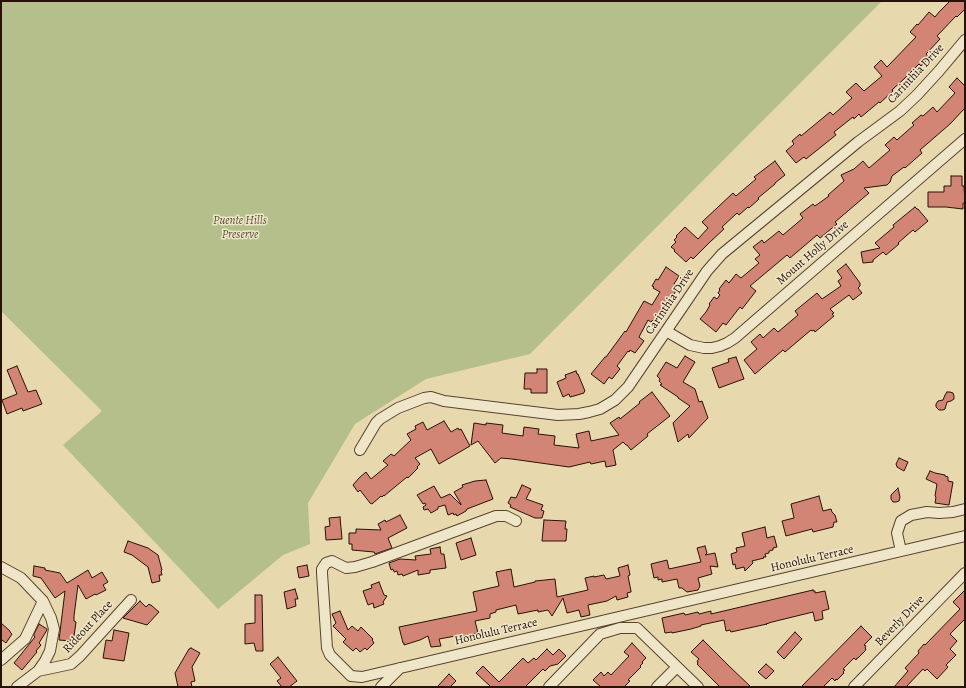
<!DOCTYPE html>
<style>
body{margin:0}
#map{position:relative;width:966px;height:688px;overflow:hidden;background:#e7d8ae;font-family:Alegreya,serif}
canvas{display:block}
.frame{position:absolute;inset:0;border:2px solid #281106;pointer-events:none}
</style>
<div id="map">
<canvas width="966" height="688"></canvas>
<div class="frame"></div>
</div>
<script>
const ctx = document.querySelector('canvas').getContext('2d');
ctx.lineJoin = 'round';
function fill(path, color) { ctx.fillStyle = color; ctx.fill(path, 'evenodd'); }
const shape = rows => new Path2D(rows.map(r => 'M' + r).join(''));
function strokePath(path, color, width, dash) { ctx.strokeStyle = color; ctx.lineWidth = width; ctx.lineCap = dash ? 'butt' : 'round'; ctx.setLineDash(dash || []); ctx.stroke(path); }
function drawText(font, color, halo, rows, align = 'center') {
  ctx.font = font + ' Alegreya,serif'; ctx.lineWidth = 3; ctx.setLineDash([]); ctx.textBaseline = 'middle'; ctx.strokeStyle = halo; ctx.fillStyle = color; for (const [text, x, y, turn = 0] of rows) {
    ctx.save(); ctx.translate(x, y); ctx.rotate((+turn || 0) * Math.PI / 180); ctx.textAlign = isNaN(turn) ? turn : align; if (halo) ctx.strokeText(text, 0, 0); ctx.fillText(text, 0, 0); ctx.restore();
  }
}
fill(shape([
 [1,1,882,1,530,354,426,379,355,424,308,503,310,544,283,555,218,609,63,445,102,411,1,311]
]), '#b4bf8b');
const building = shape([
 [950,1,965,1,965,9,957,17,956,16,937,36,940,39,926,54,929,58,921,66,919,64,905,78,892,90,893,91,880,103,879,102,861,117,859,114,854,119,853,117,834,132,836,135,806,159,804,157,796,163,786,151,794,144,792,141,800,134,801,136,830,112,833,115,852,98,846,92,856,83,864,91,882,76,874,67,881,60,887,67,916,37,910,32,917,24,918,25,929,12,935,17,939,12,950,1],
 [957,78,965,86,965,108,950,124,920,150,922,153,905,168,904,167,892,176,890,182,887,185,864,188,869,193,835,222,837,224,820,238,817,235,790,258,787,255,750,286,756,291,742,309,740,307,726,325,723,323,716,332,700,319,706,312,710,305,709,304,714,297,717,299,720,295,718,293,720,290,719,289,726,280,729,283,736,274,741,278,759,263,755,259,760,255,753,247,762,240,764,243,779,231,783,235,803,218,800,214,813,204,815,206,829,196,828,195,844,181,841,175,854,169,863,161,869,168,890,150,885,145,894,137,897,140,914,125,912,123,921,115,923,116,933,107,937,112,955,93,949,87,957,78],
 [775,161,785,175,775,183,775,184,758,198,759,199,749,208,748,207,739,215,737,213,722,227,724,229,710,242,693,259,691,257,686,262,674,251,675,250,671,247,676,242,674,240,677,237,676,236,685,227,698,239,708,228,702,222,733,193,736,196,756,179,754,177,775,161],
 [951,176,962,176,962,186,964,186,965,203,963,203,963,209,946,207,928,207,928,192,944,192,944,186,951,186,951,176],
 [915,207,917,209,918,209,928,221,915,232,913,230,898,243,899,244,886,255,883,252,873,260,873,262,863,263,861,252,880,248,875,243,894,227,893,225,915,207],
 [846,264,860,283,860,286,858,288,862,293,853,300,849,295,830,309,834,313,832,314,834,316,815,332,814,330,812,331,811,330,785,352,783,350,755,374,744,360,757,349,751,342,760,334,763,338,774,328,778,332,798,315,795,311,817,293,822,299,841,286,838,281,842,278,837,271,846,264],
 [666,267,679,276,674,284,676,285,674,287,677,289,657,322,653,320,651,322,648,320,639,337,644,341,635,353,630,350,629,352,628,351,617,366,620,369,612,379,609,377,604,384,591,374,605,357,606,357,625,331,626,332,644,301,652,305,660,292,653,288,654,287,652,286,656,279,658,280,666,267],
 [685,356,695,362,683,382,695,389,699,402,702,401,708,418,689,438,688,434,678,442,673,423,690,406,678,398,678,397,660,385,662,384,659,381,660,379,657,376,666,362,677,368,685,356],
 [736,357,744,379,738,381,719,388,712,368,729,362,728,359,736,357],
 [17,366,28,392,36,390,42,404,23,411,22,408,7,414,2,400,17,394,7,370,17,366],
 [537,369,547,369,547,393,531,393,531,389,524,389,525,373,537,373,537,369],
 [576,371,577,374,578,374,585,391,584,392,584,393,574,396,570,397,569,394,563,397,557,382,566,378,565,375,576,371],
 [652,392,670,416,647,434,648,436,631,450,627,445,626,445,623,442,613,450,616,465,606,467,605,461,591,464,590,462,569,467,512,459,501,458,495,463,478,441,471,445,474,423,486,425,486,423,503,425,502,433,523,436,524,427,539,429,538,434,555,436,554,445,579,448,576,434,589,431,591,441,619,435,610,423,619,417,620,419,640,403,639,402,652,392],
 [947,392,950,392,953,393,954,396,954,399,951,401,947,402,945,409,943,410,939,410,936,407,936,404,938,401,943,400,945,395,947,392],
 [444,421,451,432,458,428,459,430,461,429,470,446,439,464,431,449,415,458,420,464,417,467,418,468,408,478,407,477,384,496,384,495,382,497,381,496,372,504,370,503,360,490,358,492,353,485,359,478,366,472,371,479,388,465,383,461,391,454,394,456,411,440,407,434,416,429,415,426,423,422,427,430,444,421],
 [899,458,908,462,904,471,897,467,896,464,899,458],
 [930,471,935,473,945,475,945,476,948,477,948,481,953,482,949,505,935,503,936,497,935,496,937,484,926,479,930,471],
 [486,480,493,499,467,509,466,511,457,516,456,514,454,515,453,513,448,515,445,505,438,507,438,509,431,513,428,509,424,510,423,507,426,505,425,503,423,504,417,495,434,486,441,498,450,494,461,505,461,504,454,492,463,487,462,485,475,481,486,480],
 [522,485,531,489,526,499,543,505,541,510,544,511,542,518,535,518,519,511,510,507,511,505,508,503,511,497,516,498,522,485],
 [898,488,900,497,899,501,896,502,893,502,891,499,891,495,898,488],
 [819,496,823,511,831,509,832,512,835,515,837,522,834,522,833,527,813,532,812,529,786,536,782,521,794,518,791,504,819,496],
 [400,515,407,528,388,538,392,548,375,554,374,552,352,550,352,544,349,544,349,533,356,533,356,529,381,530,378,524,385,520,386,522,400,515],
 [340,517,342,539,326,540,325,527,330,526,329,518,340,517],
 [544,520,566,521,565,529,567,529,566,541,542,541,544,520],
 [765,527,767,538,774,536,777,547,773,548,773,550,769,551,769,553,765,554,766,557,763,557,764,558,752,561,753,563,745,571,744,567,736,569,735,564,733,565,731,554,737,552,736,548,745,546,742,533,765,527],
 [471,538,476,555,461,560,456,543,471,538],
 [128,541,148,548,158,555,162,570,161,571,162,575,159,575,160,581,152,583,148,567,132,555,124,552,128,541],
 [705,546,707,553,705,555,715,553,718,567,710,566,712,574,698,578,700,586,698,590,687,592,682,588,679,588,677,579,662,582,662,579,658,580,658,577,654,578,651,564,667,560,669,569,701,562,697,548,705,546],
 [440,547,441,554,444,554,446,568,430,570,430,573,418,575,418,570,403,576,402,574,398,575,397,571,394,572,393,569,391,570,389,563,400,559,416,560,415,556,431,554,430,549,440,547],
 [307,565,309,576,299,578,297,567,307,565],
 [628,565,630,575,628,576,631,591,631,592,627,593,628,597,617,600,616,596,607,601,588,605,590,615,581,617,579,610,567,613,563,598,552,616,548,610,538,612,538,610,518,614,516,605,496,610,496,612,490,614,490,618,475,621,478,633,471,634,471,636,461,638,461,635,439,639,441,646,431,647,428,636,420,640,404,645,404,643,403,643,399,627,477,611,473,592,499,586,496,572,511,569,514,587,535,582,535,581,555,579,557,597,588,590,585,578,594,576,594,577,604,575,606,579,620,576,618,568,628,565],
 [34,566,45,568,45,570,60,573,67,583,88,570,92,578,102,572,108,582,103,585,106,590,96,595,95,594,86,599,78,585,74,616,74,621,76,622,74,636,72,635,71,641,59,640,65,591,55,598,41,578,33,576,34,566],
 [379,582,384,595,387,596,383,602,384,604,374,608,373,603,368,605,363,591,372,588,371,585,379,582],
 [295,589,298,599,295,599,296,606,287,609,284,592,295,589],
 [813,590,813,591,815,591,815,593,825,591,829,609,822,611,823,619,815,621,813,612,772,622,766,624,767,624,731,632,730,630,726,631,724,620,701,625,701,626,691,629,672,633,672,632,665,633,662,618,684,613,685,615,698,612,699,614,711,611,711,614,813,590],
 [965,590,965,619,950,634,957,641,950,649,956,655,946,665,948,667,937,679,927,669,925,671,923,669,906,687,894,687,908,671,905,668,919,653,918,651,924,644,925,645,960,609,953,602,965,590],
 [255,595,262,595,263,651,256,651,254,643,245,644,245,624,255,623,255,595],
 [140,601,146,607,149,604,150,605,151,605,159,612,147,625,123,618,140,601],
 [340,611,348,630,352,626,358,631,361,627,373,639,372,640,374,643,367,650,365,648,360,652,356,648,353,651,343,642,346,639,333,626,336,623,332,614,340,611],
 [1,623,10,631,10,632,12,634,6,643,2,640,1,641,1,623],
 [39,624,47,629,47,630,39,643,41,645,36,651,37,652,22,670,14,663,35,637,34,636,34,634,39,624],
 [861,626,872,637,864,645,866,646,865,648,866,649,865,651,858,658,857,658,856,660,854,658,843,669,845,670,843,672,844,673,837,680,836,679,835,681,832,678,823,687,801,687,861,626],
 [114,630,129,633,124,661,103,658,106,640,112,641,114,630],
 [795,632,802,639,784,659,777,652,795,632],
 [703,640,729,666,751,687,720,687,697,664,698,663,697,661,699,659,691,652,703,640],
 [632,643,646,658,642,662,643,663,640,666,641,667,628,680,630,681,624,687,601,687,593,680,601,672,604,676,608,672,611,675,629,656,624,652,632,643],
 [191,648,200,653,192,667,195,681,191,682,192,687,178,687,175,673,189,649,191,648],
 [547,649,553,655,559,649,566,656,558,664,550,666,545,671,543,669,525,687,491,687,476,673,483,666,499,682,523,658,528,663,534,658,536,660,547,649],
 [278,657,297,681,289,687,282,687,277,681,281,678,270,664,278,657],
 [766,664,774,671,766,679,758,672,766,664],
 [449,674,456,681,450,687,437,687,449,674]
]);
fill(building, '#d38575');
strokePath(building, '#281106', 1);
const minor = shape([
 [666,331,690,345,704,348,712,348,720,346,727,343,735,338,965,139],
 [360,450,376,423,380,419,398,408,424,398,431,397,444,401,558,415,579,414,589,412,600,409,615,400,628,387,707,271,722,254,858,142,900,111,917,95,939,71,965,40],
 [516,521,506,516,496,516,372,562,355,567,346,568,332,561,326,563,322,569,322,573,327,648,330,655,351,676,362,677,965,536],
 [901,551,897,533,901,521,911,515,927,512,939,513,953,512,965,509],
 [1,567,21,578,43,601,51,618,54,629,50,651,45,661,38,671,17,687],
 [1,660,25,639,43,601],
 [38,671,71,664,80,656,131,600],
 [381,687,400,668],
 [549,687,600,634,620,628,637,628,698,687],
 [657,687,677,667],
 [854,687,965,573]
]);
strokePath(minor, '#584330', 12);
strokePath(minor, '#efe6ca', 10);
drawText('12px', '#281106', '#efe6ca', [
 ["Carinthia Drive",916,74,-47],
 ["Mount Holly Drive",813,253,-41],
 ["Carinthia Drive",670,302,-56],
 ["Honolulu Terrace",812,559,-13],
 ["Beverly Drive",900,621,-46],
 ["Rideout Place",88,627,-47],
 ["Honolulu Terrace",496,632,-13]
]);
drawText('italic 12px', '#594e35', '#efe6ca', [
 ["Puente Hills",240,221],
 ["Preserve",240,235]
]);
</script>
